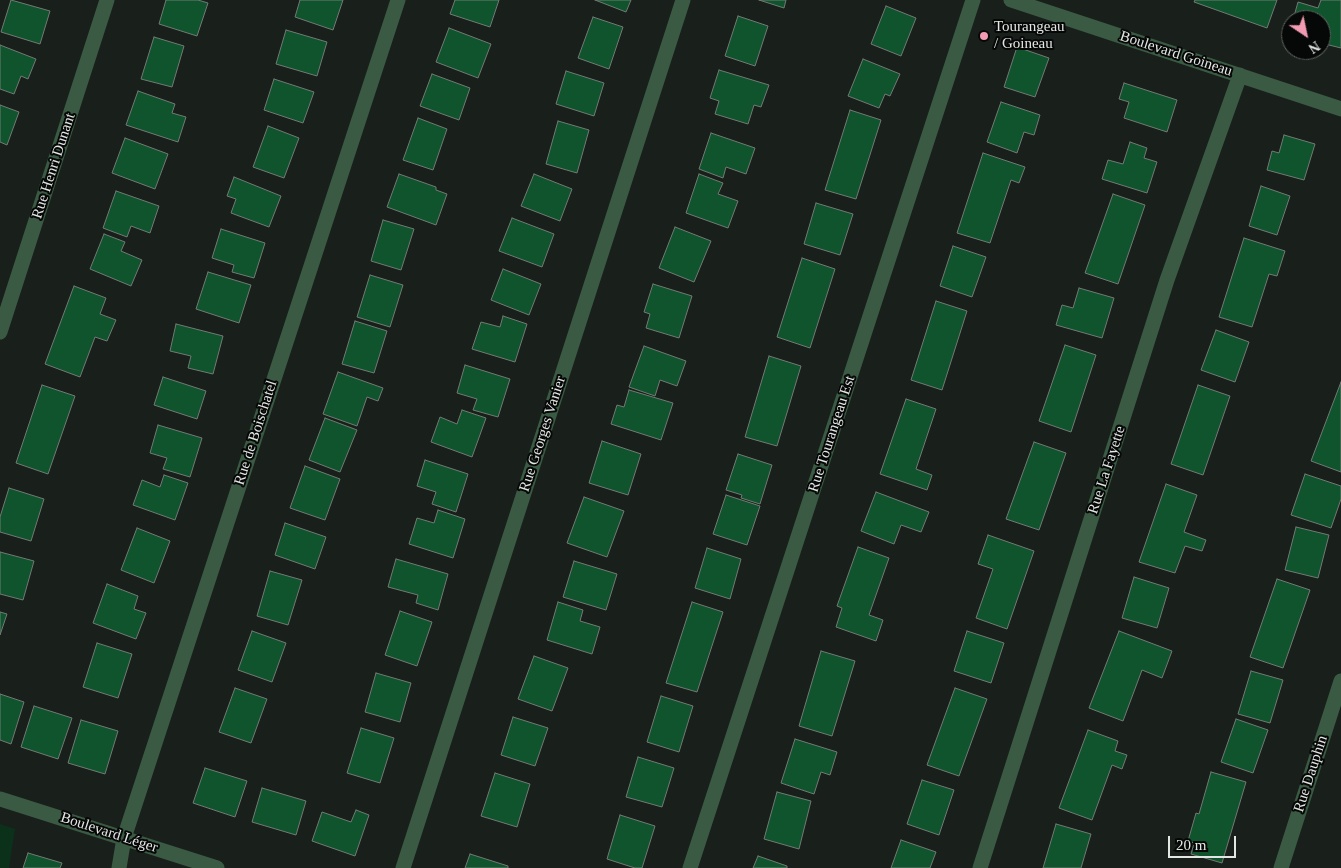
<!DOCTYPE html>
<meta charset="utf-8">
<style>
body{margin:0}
#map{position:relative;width:1341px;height:868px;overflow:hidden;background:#191f1b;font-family:"Times New Roman",serif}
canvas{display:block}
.north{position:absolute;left:1281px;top:10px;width:50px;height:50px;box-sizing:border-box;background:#060807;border:1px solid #5e615f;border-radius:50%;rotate:146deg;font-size:14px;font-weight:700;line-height:20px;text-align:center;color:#e3e7e3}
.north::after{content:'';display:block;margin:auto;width:18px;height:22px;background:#f19ab1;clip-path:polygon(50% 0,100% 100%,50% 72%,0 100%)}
.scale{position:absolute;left:1168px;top:836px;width:68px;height:22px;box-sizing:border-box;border:2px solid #e3e7e3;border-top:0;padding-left:6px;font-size:15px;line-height:18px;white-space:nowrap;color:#e3e7e3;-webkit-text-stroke:4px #060807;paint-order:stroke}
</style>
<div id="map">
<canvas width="1341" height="868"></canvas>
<div class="north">N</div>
<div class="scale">20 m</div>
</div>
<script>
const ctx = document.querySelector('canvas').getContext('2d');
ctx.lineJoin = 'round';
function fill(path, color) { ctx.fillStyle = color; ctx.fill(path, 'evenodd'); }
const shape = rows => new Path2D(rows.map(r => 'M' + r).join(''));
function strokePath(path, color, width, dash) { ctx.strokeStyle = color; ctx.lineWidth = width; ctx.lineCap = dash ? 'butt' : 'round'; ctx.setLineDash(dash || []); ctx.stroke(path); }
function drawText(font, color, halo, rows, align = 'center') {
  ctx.font = font + ' "Times New Roman",serif'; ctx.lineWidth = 4; ctx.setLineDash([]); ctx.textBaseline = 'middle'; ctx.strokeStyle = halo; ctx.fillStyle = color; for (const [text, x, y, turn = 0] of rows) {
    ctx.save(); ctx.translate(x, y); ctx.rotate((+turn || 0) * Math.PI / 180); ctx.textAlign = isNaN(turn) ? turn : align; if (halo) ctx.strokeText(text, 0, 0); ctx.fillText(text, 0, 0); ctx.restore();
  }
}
fill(shape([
 [0,824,15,829,9,868,0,868]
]), '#0b311a');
const building = shape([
 [11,0,50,11,40,44,1,32,11,0],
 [166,0,198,0,208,3,197,36,159,24,166,0],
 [300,0,343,0,333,30,295,17,300,0],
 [455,0,499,0,490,27,450,14,455,0],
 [595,0,631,0,626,12,595,0],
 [759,0,786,0,784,8,759,0],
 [1195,0,1277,0,1267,28,1194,2,1195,0],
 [1321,0,1341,0,1341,48,1321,43,1321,20,1293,20,1298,2,1318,8,1321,0],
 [886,6,916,18,901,56,871,44,886,6],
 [738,16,768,26,755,66,725,56,738,16],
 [593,17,623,27,609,69,578,58,593,17],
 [449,28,491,44,478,78,436,62,449,28],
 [286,30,327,42,317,76,276,64,286,30],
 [154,37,184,46,172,87,141,79,154,37],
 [0,45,36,59,28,79,21,76,14,94,0,89,0,45],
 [1017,47,1049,58,1035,97,1004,87,1017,47],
 [863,59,900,74,890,96,885,94,879,108,848,96,863,59],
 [719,70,769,85,761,107,754,105,748,124,715,114,719,101,710,98,719,70],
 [566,71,604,83,594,116,556,104,566,71],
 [432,74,470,88,459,120,420,106,432,74],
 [274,79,314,92,303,123,264,110,274,79],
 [1124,83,1177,100,1167,132,1124,118,1129,102,1119,99,1124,83],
 [138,91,175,104,172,113,186,117,178,142,126,125,138,91],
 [1001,102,1040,115,1034,135,1024,132,1017,153,987,142,1001,102],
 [0,105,19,112,7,145,0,142,0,105],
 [850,110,881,120,856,199,825,190,850,110],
 [418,118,447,129,433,170,403,160,418,118],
 [558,121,589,130,577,173,546,164,558,121],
 [268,126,299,138,284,178,253,167,268,126],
 [711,133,755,148,746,174,726,167,723,178,699,169,711,133],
 [1284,135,1315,144,1304,180,1267,170,1272,151,1279,153,1284,135],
 [125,138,168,154,155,189,112,173,125,138],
 [1130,142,1147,148,1144,158,1157,162,1147,193,1102,179,1108,160,1123,164,1130,142],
 [983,153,1025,167,1019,183,1011,180,990,243,957,233,983,153],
 [399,174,436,187,436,190,447,194,436,225,387,207,399,174],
 [534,174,572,189,560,221,521,206,534,174],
 [699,174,723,183,718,194,738,201,728,228,686,213,699,174],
 [234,177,281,196,269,227,231,213,236,199,227,196,234,177],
 [1261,186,1290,196,1277,235,1249,226,1261,186],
 [116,191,159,206,150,233,131,226,127,237,103,228,116,191],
 [1113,194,1145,205,1118,284,1085,273,1113,194],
 [816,203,853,214,840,255,804,244,816,203],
 [512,218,554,234,542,267,499,251,512,218],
 [383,220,414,229,401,270,371,261,383,220],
 [675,227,711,241,694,282,659,268,675,227],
 [221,229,265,243,254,278,232,272,234,265,212,258,221,229],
 [104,234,125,242,121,251,142,260,131,286,90,269,104,234],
 [1244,238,1285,251,1277,276,1269,274,1252,327,1219,317,1244,238],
 [953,246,986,257,972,297,940,286,953,246],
 [802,258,835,269,810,348,777,337,802,258],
 [503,269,541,284,529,315,491,300,503,269],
 [208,272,251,285,239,323,196,309,208,272],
 [370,275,403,285,390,327,357,317,370,275],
 [653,284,692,296,679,338,646,328,650,314,644,312,653,284],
 [74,286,106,298,100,314,116,320,107,341,95,337,80,377,45,364,74,286],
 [1079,288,1114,298,1102,338,1056,325,1062,305,1073,308,1079,288],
 [936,301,967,311,942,390,911,380,936,301],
 [503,316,527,324,515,362,472,349,481,322,500,327,503,316],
 [355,321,387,331,374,373,342,364,355,321],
 [176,324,223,336,213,374,188,368,191,356,170,351,176,324],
 [1216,330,1249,342,1235,382,1201,370,1216,330],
 [1065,345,1096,355,1071,432,1039,421,1065,345],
 [644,346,686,361,677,386,660,380,655,396,629,387,644,346],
 [769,356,801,366,777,446,745,437,769,356],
 [465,365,510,379,498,417,473,410,477,399,457,393,465,365],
 [338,372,383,388,378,401,367,397,357,426,323,414,338,372],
 [163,377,206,391,197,419,154,405,163,377],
 [1341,382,1341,472,1311,461,1341,382],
 [42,385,75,396,48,474,16,463,42,385],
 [1198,385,1230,396,1203,475,1171,464,1198,385],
 [629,390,673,403,661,440,611,424,617,405,624,407,629,390],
 [906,399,936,409,916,469,932,475,927,490,880,474,906,399],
 [462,410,486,418,472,457,431,442,440,417,457,424,462,410],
 [325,418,357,430,340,472,309,460,325,418],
 [158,425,202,438,190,477,163,469,167,458,150,453,158,425],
 [602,441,641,454,628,495,589,483,602,441],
 [1034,442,1066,453,1039,530,1006,519,1034,442],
 [738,454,772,465,760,504,741,498,742,495,726,490,738,454],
 [425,460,468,474,456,512,432,504,436,492,417,486,425,460],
 [305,466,340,479,325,520,290,508,305,466],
 [1305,474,1341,486,1341,499,1331,528,1291,515,1305,474],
 [164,475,188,483,175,520,133,505,142,480,160,487,164,475],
 [1166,484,1197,495,1184,532,1206,540,1202,551,1185,546,1175,573,1139,562,1166,484],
 [9,488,44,499,31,541,0,532,0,517,9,488],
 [876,492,929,512,921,532,901,525,894,544,861,531,876,492],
 [726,495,760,506,747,545,713,534,726,495],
 [584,497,624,511,607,557,567,543,584,497],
 [438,510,465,519,453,558,409,544,417,518,434,523,438,510],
 [285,523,326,537,315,569,275,555,285,523],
 [1296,527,1329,535,1318,578,1285,570,1296,527],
 [137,528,170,541,154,583,121,570,137,528],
 [988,535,1034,551,1007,629,976,618,993,569,978,564,988,535],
 [858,547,889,558,869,615,883,620,876,641,836,627,842,608,837,606,858,547],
 [707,548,741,559,730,599,695,588,707,548],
 [0,552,34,561,23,600,0,594,0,552],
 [396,559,448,574,438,610,416,603,418,595,388,587,396,559],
 [574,561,617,574,606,610,563,597,574,561],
 [270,571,302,580,288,625,257,616,270,571],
 [1134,577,1169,588,1157,628,1122,618,1134,577],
 [1277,579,1310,590,1283,668,1250,657,1277,579],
 [107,584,138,596,134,609,146,613,136,639,93,623,107,584],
 [558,602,583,610,580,621,600,627,592,654,547,640,558,602],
 [692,602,723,612,697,692,666,683,692,602],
 [400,611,432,622,417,666,385,655,400,611],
 [0,612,7,614,0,635,0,612],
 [252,631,286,643,272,682,238,670,252,631],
 [967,631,1004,643,991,683,954,671,967,631],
 [1119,631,1172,651,1162,678,1142,670,1123,721,1089,708,1119,631],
 [97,643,132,654,118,698,83,687,97,643],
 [821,651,855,661,832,736,799,726,821,651],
 [534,656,568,668,552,711,518,699,534,656],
 [1251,671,1283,680,1270,723,1238,714,1251,671],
 [376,673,411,683,400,722,365,712,376,673],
 [235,688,267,699,251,743,219,732,235,688],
 [955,688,987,699,959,776,927,765,955,688],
 [0,694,24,702,11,744,0,740,0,694],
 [661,696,693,706,679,752,647,742,661,696],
 [34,706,72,718,58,759,21,747,34,706],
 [513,717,548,728,535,766,501,755,513,717],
 [1236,719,1268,730,1253,773,1221,762,1236,719],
 [81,720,118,731,105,774,68,763,81,720],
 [361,728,394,738,380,783,347,773,361,728],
 [1088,730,1118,741,1115,751,1127,755,1122,769,1112,765,1092,820,1059,808,1088,730],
 [795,739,837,752,830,775,821,772,814,794,781,783,795,739],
 [638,757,674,768,662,807,626,797,638,757],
 [205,768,247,781,235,817,193,803,205,768],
 [1211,772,1246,782,1222,863,1191,854,1194,843,1188,841,1196,813,1199,814,1211,772],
 [495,773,530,784,517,827,481,816,495,773],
 [922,780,954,790,939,835,907,824,922,780],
 [262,788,306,801,296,835,252,822,262,788],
 [777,792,811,801,799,849,764,839,777,792],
 [356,810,369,815,355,856,312,841,322,812,351,822,356,810],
 [620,815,655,826,642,868,635,868,607,859,620,815],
 [1056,824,1091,834,1081,868,1043,868,1056,824],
 [901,840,936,852,930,868,891,868,901,840],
 [28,853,62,863,60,868,23,868,28,853],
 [470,854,508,866,508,868,465,868,470,854],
 [758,856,787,866,787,868,753,868,758,856]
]);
fill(building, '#0f542c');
strokePath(building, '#737a75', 1);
strokePath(shape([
 [1011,0,1341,109],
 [0,332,107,0],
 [0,799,217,868],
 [119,868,124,838,398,0],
 [403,868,683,0],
 [690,868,973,0],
 [980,868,1167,280,1240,75],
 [1281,868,1341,681]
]), '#3a5a43', 15);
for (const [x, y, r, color] of [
 [984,36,5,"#f19ab1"]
]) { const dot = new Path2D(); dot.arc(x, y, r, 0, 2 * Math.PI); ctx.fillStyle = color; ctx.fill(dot); strokePath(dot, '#060807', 2); }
drawText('15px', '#e3e7e3', '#060807', [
 ["Tourangeau",994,27],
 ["/ Goineau",994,44]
], 'left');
drawText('15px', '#e3e7e3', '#060807', [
 ["Boulevard Goineau",1176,54,18],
 ["Rue Henri Dunant",54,166,-72],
 ["Rue de Boischatel",256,433,-72],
 ["Rue Georges Vanier",543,434,-72],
 ["Rue Tourangeau Est",832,434,-72],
 ["Rue La Fayette",1107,470,-72],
 ["Rue Dauphin",1311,774,-72],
 ["Boulevard Léger",109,833,18]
]);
</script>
